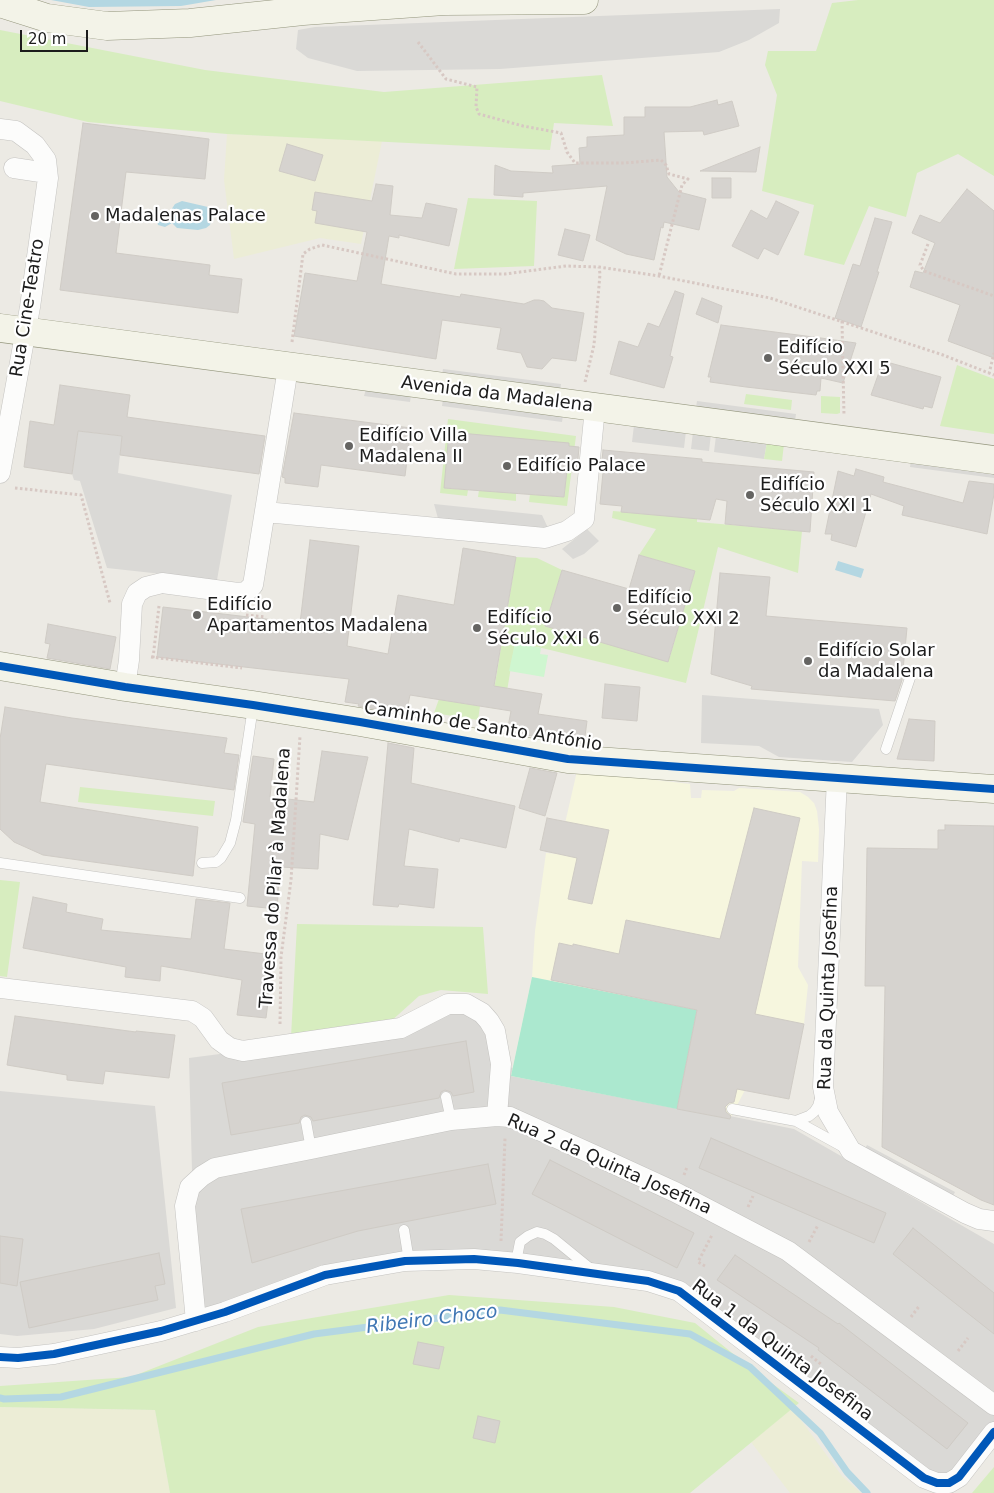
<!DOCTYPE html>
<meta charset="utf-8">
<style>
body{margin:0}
#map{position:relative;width:994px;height:1493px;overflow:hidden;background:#eceae4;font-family:"DejaVu Sans",sans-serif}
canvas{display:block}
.scale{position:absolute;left:20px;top:30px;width:68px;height:22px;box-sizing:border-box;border:2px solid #1c1c1c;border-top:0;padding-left:6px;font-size:15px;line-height:18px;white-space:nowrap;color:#1c1c1c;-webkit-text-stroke:4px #fff;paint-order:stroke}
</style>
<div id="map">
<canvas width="994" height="1493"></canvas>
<div class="scale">20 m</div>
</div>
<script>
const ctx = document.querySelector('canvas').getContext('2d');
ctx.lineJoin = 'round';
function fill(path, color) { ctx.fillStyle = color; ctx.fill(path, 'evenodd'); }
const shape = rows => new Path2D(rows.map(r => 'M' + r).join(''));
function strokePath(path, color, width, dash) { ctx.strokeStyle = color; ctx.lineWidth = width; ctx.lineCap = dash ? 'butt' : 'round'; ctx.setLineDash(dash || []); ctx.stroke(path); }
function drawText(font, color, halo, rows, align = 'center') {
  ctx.font = font + ' "DejaVu Sans",sans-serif'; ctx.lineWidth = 4.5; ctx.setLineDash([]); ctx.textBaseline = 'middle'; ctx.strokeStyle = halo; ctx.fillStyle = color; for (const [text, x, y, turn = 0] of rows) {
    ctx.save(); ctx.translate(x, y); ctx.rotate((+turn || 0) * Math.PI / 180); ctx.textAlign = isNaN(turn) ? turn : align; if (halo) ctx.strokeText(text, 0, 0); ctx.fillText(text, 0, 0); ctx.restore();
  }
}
fill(shape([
 [780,9,779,23,749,40,719,52,500,69,357,71,308,58,296,49,298,30,315,27],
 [443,369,561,384,560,391,442,375],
 [366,389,411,395,410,402,364,396],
 [443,399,563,415,562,422,442,406],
 [697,401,796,414,795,421,696,408],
 [634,425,686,431,684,448,632,442],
 [78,431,122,436,118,473,232,495,217,580,107,568,80,481,74,480,72,474],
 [693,432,711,434,709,451,691,449],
 [716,436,767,442,764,459,714,452],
 [911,460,994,471,994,478,910,467],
 [434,504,542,515,548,528,439,522],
 [587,529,599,541,584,554,573,559,562,549],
 [702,695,879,709,883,725,852,762,779,757,759,746,701,743],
 [432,1011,482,1013,501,1064,542,1078,794,1129,994,1244,994,1432,959,1477,937,1483,670,1287,405,1261,196,1321,189,1058,243,1051],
 [0,1091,155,1106,176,1308,94,1329,17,1336,0,1334],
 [867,1145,955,1192,952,1198,864,1151]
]), '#dad9d6');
fill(shape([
 [577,771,690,784,691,798,701,798,702,790,734,791,739,788,800,792,808,797,814,803,817,811,819,829,818,862,802,861,798,967,808,985,804,1024,789,1099,745,1090,730,1119,511,1076,532,977,535,931,546,853,558,854]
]), '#f6f6de');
fill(shape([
 [227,134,382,141,361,244,320,238,234,259,224,180],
 [0,1407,155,1410,170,1493,0,1493],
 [792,1408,842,1476,861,1493,790,1493,751,1442]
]), '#ecedd6');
fill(shape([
 [858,0,994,0,994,176,958,154,917,173,906,217,869,206,844,265,804,255,814,205,762,191,777,95,765,65,768,51,816,51,832,3],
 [0,30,205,70,384,92,602,75,613,126,554,123,550,150,227,134,88,122,0,101],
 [468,198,537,201,534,266,454,269],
 [957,365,994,379,994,434,940,426],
 [746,394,792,400,791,410,744,404],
 [821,396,840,397,840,413,837,414,821,413],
 [448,419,576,436,567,506,529,502,530,494,564,497,569,443,444,488,468,490,467,496,440,493],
 [767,442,784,444,782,461,764,459],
 [479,490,516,493,516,501,478,497],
 [613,511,697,518,697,522,802,531,798,573,718,547,686,683,542,648,515,643,504,709,491,708,516,557,537,558,562,570,545,626,636,652,670,656,695,571,639,555,656,529,612,518],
 [439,699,480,706,478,720,434,713],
 [80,787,215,801,213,816,78,802],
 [0,880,20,882,7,977,0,976],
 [297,924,483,927,488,994,441,990,419,996,389,1023,291,1037],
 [449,1295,614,1307,695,1323,752,1369,799,1403,690,1493,170,1493,155,1410,0,1407,0,1386,131,1377,258,1327],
 [994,1467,994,1493,972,1493]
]), '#d7edbf');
fill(shape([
 [515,643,541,648,540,654,548,655,544,677,509,671]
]), '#cff6d0');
fill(shape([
 [532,977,697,1010,677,1109,511,1076]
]), '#abe8cf');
fill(shape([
 [51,0,216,0,181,6,89,7],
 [182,201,208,207,212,216,210,225,206,228,198,230,177,228,172,223,165,227,158,225,156,217,159,213,164,211,169,213,175,204],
 [838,561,864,569,861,578,835,570]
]), '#b4d7e2');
strokePath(shape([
 [0,1398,4,1399,61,1397,314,1334,500,1310,690,1334,750,1367,820,1433,847,1472,867,1493]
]), '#b4d7e2', 7);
const building = shape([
 [717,100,718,105,732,101,739,126,704,135,703,131,664,132,667,177,679,192,706,199,699,230,664,222,663,228,661,227,654,260,626,254,596,240,607,186,523,193,523,197,494,195,495,165,511,171,553,173,552,166,580,164,579,148,587,147,587,137,624,135,624,117,645,117,645,107,690,107,717,100],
 [83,123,209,139,205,179,126,172,116,253,210,265,209,275,242,279,238,313,60,290,83,123],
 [287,144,323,155,315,181,279,171,287,144],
 [760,147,756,172,700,171,760,147],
 [712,178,731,178,731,198,712,198,712,178],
 [376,184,393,186,390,215,422,218,426,203,457,209,449,246,399,235,399,238,389,236,381,284,460,297,461,294,524,304,534,300,539,300,544,301,552,308,584,313,576,361,552,358,542,369,527,367,521,353,497,349,501,328,442,320,436,359,294,336,305,273,357,281,367,232,315,223,317,211,312,210,315,192,372,201,376,184],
 [967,189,994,211,994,358,948,341,960,305,910,287,915,271,923,273,935,243,912,233,920,215,940,223,967,189],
 [776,201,799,212,778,255,764,248,758,259,732,246,751,210,767,219,776,201],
 [875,218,892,222,877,272,879,272,861,327,835,318,853,264,860,266,875,218],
 [565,229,590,235,583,261,558,255,565,229],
 [675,291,684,294,670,356,673,357,664,388,610,374,619,341,638,347,648,323,659,327,675,291],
 [702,298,722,306,718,323,696,314,702,298],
 [721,325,821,338,856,343,843,383,821,378,820,391,817,391,816,395,746,387,710,382,711,377,708,377,721,325],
 [883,361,941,377,932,408,924,406,923,409,871,395,883,361],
 [60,385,130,395,127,417,265,436,259,474,120,455,122,436,78,431,72,474,24,467,30,421,54,425,60,385],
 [294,413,411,428,405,476,321,465,318,487,285,483,285,478,282,477,294,413],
 [449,432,569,443,569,446,579,447,577,470,567,470,564,497,444,488,449,432],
 [603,450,702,459,702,462,814,472,810,532,725,524,727,501,716,499,710,520,621,512,622,506,600,504,603,472,601,472,603,450],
 [856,469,884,477,883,482,963,503,969,481,994,484,994,494,987,534,902,515,904,506,871,494,856,547,831,540,832,534,825,534,838,471,854,476,856,469],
 [310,540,359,546,347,646,388,654,398,595,454,605,463,548,516,557,494,686,542,694,538,714,587,721,584,744,507,732,511,711,410,695,406,714,358,706,359,704,345,702,349,679,157,657,163,607,300,623,310,540],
 [639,555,695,571,668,662,545,626,562,570,629,589,639,555],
 [720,573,770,577,766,616,907,628,902,680,895,701,751,689,752,686,711,674,720,573],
 [48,624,116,637,110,669,47,658,50,644,45,643,48,624],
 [605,684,640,687,637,721,602,718,605,684],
 [5,707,72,718,227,738,224,753,239,755,234,790,46,764,40,802,198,827,193,876,43,855,14,842,0,829,0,739,5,707],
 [909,719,935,721,934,761,897,759,909,719],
 [388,743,414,748,411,783,515,806,506,848,460,838,459,842,409,829,404,866,438,869,434,908,399,904,398,907,373,905,388,743],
 [322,751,368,757,348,840,320,834,318,869,280,867,277,909,247,906,255,824,243,822,253,756,274,759,270,797,314,802,322,751],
 [530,768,557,773,545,816,519,808,530,768],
 [754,808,800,818,755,1014,804,1024,789,1099,737,1089,734,1102,729,1103,725,1107,726,1112,731,1116,730,1119,677,1109,697,1010,551,980,559,943,573,946,573,944,619,954,626,920,720,939,754,808],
 [547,818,609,830,592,904,568,899,577,858,540,850,547,818],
 [945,825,994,826,994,1205,981,1200,882,1147,885,986,865,986,867,848,938,849,938,830,945,830,945,825],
 [33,897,67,904,66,912,103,919,101,930,191,939,196,899,230,903,224,949,274,955,266,1018,237,1015,242,980,161,966,160,981,125,977,126,967,23,948,33,897],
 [15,1016,136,1032,136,1031,175,1035,169,1078,105,1071,103,1084,67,1080,67,1075,7,1065,15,1016],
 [466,1041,474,1092,453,1096,451,1092,445,1090,441,1092,439,1098,313,1121,311,1117,305,1115,301,1117,299,1123,231,1135,222,1083,466,1041],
 [711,1138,886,1213,874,1243,699,1168,711,1138],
 [550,1160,694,1233,677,1268,532,1194,550,1160],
 [488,1164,496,1204,358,1231,252,1263,241,1209,488,1164],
 [913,1228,994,1293,994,1334,893,1254,913,1228],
 [0,1236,23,1239,17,1286,0,1283,0,1236],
 [159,1253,165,1284,155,1286,158,1300,29,1328,20,1282,159,1253],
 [735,1255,838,1324,839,1323,968,1423,947,1449,818,1350,819,1348,717,1280,735,1255],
 [418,1342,444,1347,439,1369,413,1364,418,1342],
 [478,1416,500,1421,495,1443,473,1438,478,1416]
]);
fill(building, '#d6d3cf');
strokePath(building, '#cfcbc5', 1);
const lane = shape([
 [886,749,911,675],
 [0,863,240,898],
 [202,863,216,862,221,858,230,843,236,820,253,707],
 [446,1097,451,1120],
 [732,1109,796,1121,809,1116,814,1112,818,1106,821,1095],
 [796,1121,847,1149],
 [306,1122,311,1149],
 [404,1230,409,1261],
 [518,1263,517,1257,520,1242,528,1236,537,1232,545,1234,554,1239,592,1270]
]);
const street = shape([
 [0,129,16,131,35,145,46,160,48,178,30,307,0,473],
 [14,168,47,173],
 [265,512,545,538,567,531,584,519,595,408],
 [125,687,129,660,132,604,137,593,146,587,162,583,238,593,246,592,253,585,288,368],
 [837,778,823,1087,828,1112,851,1151,965,1213,979,1219,994,1221],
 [0,988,192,1011,203,1018,219,1040,230,1048,243,1051,401,1028,448,1004,466,1004,482,1013,489,1021,495,1031,501,1064,497,1116],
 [196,1321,185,1206,190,1187,202,1176,215,1168,311,1149,451,1120,497,1116,510,1117,614,1164,675,1192,788,1251,994,1405],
 [0,1357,18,1358,54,1354,161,1331,225,1312,325,1275,405,1261,474,1259,518,1263,648,1281,679,1291,924,1478,937,1483,949,1483,959,1477,994,1432]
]);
const secondary = shape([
 [0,3,47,18,107,26,190,23,303,11,444,1,584,0],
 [0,328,994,460],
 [0,666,125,687,253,705,360,722,568,759,994,789]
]);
strokePath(lane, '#c4c3c0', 11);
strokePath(street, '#c4c3c0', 21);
strokePath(secondary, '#93957c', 29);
strokePath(shape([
 [418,42,446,79,477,87,476,107,479,114,523,126,561,133,567,152,575,163,624,163,661,160,666,165,669,174,688,179,682,185,659,276],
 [928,244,920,265,924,271,994,296],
 [842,321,844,416],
 [292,342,303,254,310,249,322,245,456,274,505,274,566,266,599,267,659,276,770,298,943,355,994,375],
 [989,374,994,353],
 [585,382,594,345,600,274,599,267],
 [15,488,81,495,110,603],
 [246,615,266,617],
 [151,657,242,668],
 [153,658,159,606],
 [280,1024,281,957,291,880,300,736],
 [684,1175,687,1167],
 [748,1207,753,1196],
 [501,1241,505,1138],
 [809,1242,818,1225],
 [705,1266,698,1262,712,1235],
 [911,1317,920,1305],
 [958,1351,968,1338],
 [811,1356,822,1365]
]), '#d7c8c3', 3, [2.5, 2.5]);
strokePath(lane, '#fcfcfb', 10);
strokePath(street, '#fcfcfb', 20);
strokePath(secondary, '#f3f3e8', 28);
strokePath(shape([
 [0,666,125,687,253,705,360,722,568,759,994,789],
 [0,1357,18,1358,54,1354,161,1331,225,1312,325,1275,405,1261,474,1259,518,1263,648,1281,679,1291,924,1478,937,1483,949,1483,959,1477,994,1432]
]), '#0057b8', 8);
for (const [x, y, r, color] of [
 [95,216,5,"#656462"],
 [768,358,5,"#656462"],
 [349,446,5,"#656462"],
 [507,466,5,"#656462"],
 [750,495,5,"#656462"],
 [617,608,5,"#656462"],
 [197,615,5,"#656462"],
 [477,628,5,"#656462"],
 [808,661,5,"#656462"]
]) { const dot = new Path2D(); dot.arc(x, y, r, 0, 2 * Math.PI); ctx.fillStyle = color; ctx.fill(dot); strokePath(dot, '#fff', 2); }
drawText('18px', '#1c1c1c', '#fff', [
 ["Madalenas Palace",105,216],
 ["Edifício",778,348],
 ["Século XXI 5",778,369],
 ["Edifício Villa",359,436],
 ["Madalena II",359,457],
 ["Edifício Palace",517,466],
 ["Edifício",760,485],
 ["Século XXI 1",760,506],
 ["Edifício",627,598],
 ["Século XXI 2",627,619],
 ["Edifício",207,605],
 ["Apartamentos Madalena",207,626],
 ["Edifício",487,618],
 ["Século XXI 6",487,639],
 ["Edifício Solar",818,651],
 ["da Madalena",818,672]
], 'left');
drawText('18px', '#1c1c1c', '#fff', [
 ["Rua Cine-Teatro",28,308,-81],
 ["Avenida da Madalena",497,395,7],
 ["Caminho de Santo António",483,727,9],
 ["Travessa do Pilar à Madalena",276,878,-86],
 ["Rua da Quinta Josefina",829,988,-88],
 ["Rua 2 da Quinta Josefina",609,1165,24],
 ["Rua 1 da Quinta Josefina",782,1351,37]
]);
drawText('italic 19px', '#4077b4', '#fff', [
 ["Ribeiro Choco",432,1320,-7]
]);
</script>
